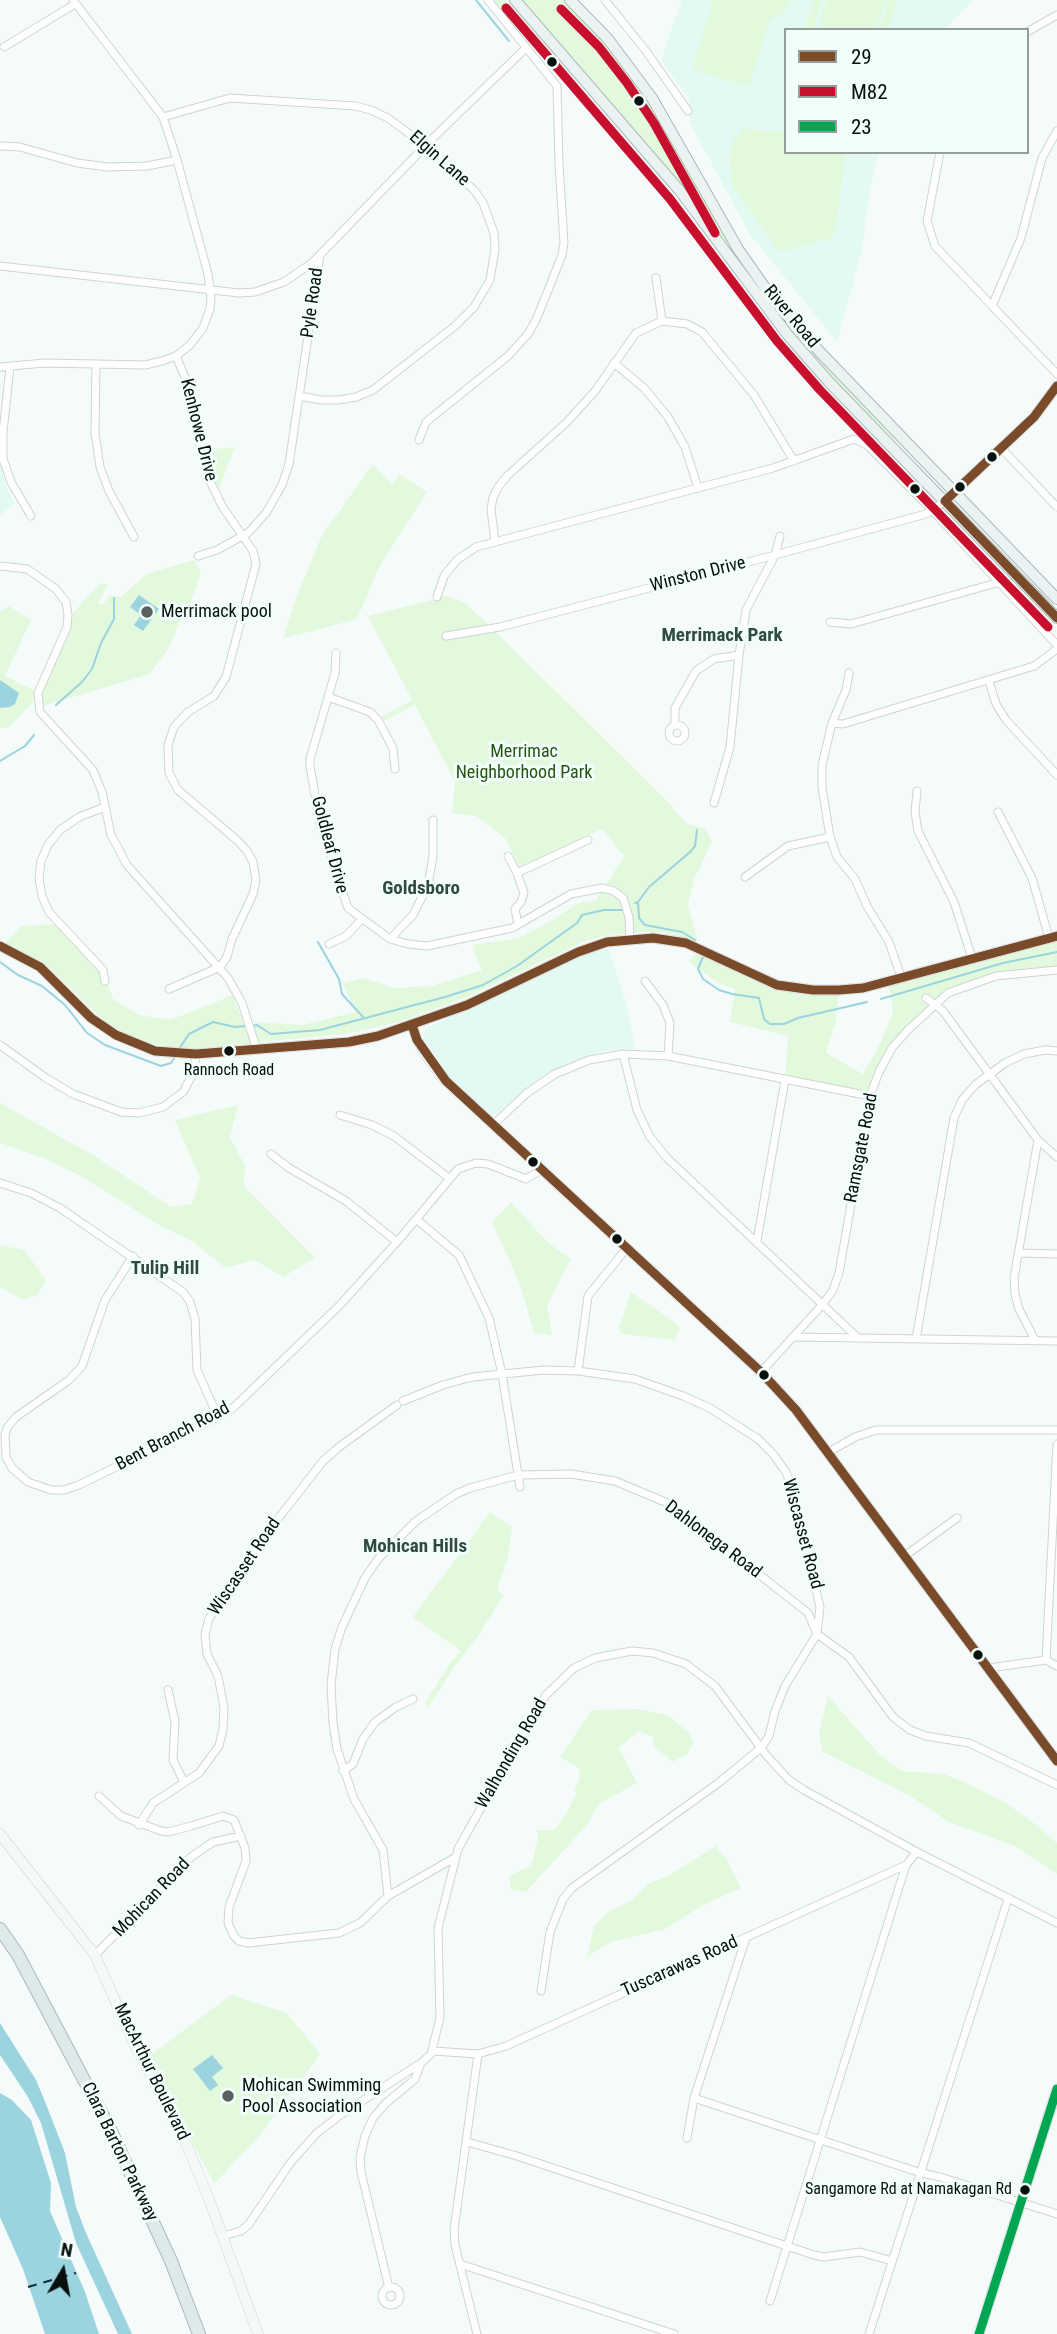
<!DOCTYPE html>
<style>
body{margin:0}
#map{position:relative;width:1057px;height:2334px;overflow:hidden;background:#f5fbfa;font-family:"Roboto Condensed",sans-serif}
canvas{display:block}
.legend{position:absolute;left:784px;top:28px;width:245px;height:126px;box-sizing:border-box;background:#f2fefb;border:2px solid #949f9c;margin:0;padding:9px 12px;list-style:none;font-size:21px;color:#06100d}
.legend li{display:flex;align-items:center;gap:14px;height:35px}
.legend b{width:35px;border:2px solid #949f9c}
.north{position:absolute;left:28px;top:2236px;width:70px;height:70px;-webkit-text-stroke:5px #f2fefb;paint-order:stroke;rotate:10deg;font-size:19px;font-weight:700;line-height:28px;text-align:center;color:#06100d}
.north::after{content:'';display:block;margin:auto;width:24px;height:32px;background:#06100d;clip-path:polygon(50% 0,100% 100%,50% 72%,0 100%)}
</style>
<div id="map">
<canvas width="1057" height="2334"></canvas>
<ul class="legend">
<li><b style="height:9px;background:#7a4b2a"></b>29</li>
<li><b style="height:9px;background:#c8102e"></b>M82</li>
<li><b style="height:9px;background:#00a651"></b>23</li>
</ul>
<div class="north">N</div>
</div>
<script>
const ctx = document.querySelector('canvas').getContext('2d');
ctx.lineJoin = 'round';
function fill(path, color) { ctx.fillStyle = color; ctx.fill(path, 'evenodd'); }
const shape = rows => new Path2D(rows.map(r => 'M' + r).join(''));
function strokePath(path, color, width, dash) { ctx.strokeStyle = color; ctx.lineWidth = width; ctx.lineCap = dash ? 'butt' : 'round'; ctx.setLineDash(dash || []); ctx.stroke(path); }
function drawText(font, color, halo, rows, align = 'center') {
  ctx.font = font + ' "Roboto Condensed",sans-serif'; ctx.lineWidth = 6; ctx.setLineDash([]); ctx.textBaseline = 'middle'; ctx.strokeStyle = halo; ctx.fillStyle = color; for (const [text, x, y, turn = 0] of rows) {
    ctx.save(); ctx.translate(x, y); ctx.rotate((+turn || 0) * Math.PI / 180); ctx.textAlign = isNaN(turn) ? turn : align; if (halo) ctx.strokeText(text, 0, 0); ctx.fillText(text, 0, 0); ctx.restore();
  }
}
fill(shape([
 [682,0,974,0,943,30,786,30,786,152,879,152,869,194,862,249,837,342,749,233,690,123,689,99,661,60],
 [0,464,7,489,15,504,0,515],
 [609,949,629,1014,635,1049,610,1050,586,1056,567,1064,532,1086,492,1117,451,1079,425,1042,424,1032,427,1028,588,953]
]), '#e2faf3');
fill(shape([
 [492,0,505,0,546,47,536,42,530,45],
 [521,0,566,0,602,38,638,84,738,255,910,453,875,422,803,347,755,287,710,221,669,169],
 [713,0,790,0,785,12,770,20,749,87,692,69],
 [814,0,823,0,813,30,804,30],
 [827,0,885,0,876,30,817,30],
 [888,0,898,0,888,30,879,30],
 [535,45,543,47,557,63,559,62,566,70,559,75],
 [741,129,786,131,786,152,846,152,835,233,831,238,783,251,777,249,732,186,729,158,734,136,740,135],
 [235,447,220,486,219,491,205,450],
 [373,464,392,485,399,474,427,492,379,567,357,619,283,639,293,606,322,535],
 [194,560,201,572,191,602,179,623,170,646,150,674,43,706,42,693,70,632,73,613,100,583,109,585,99,600,98,604,103,605,109,595,121,597,146,574],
 [447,596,463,602,486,622,667,801,687,824,704,828,712,841,694,880,688,905,698,942,661,932,640,932,605,936,585,941,465,998,399,1022,346,1034,259,1042,253,1022,302,1025,355,1012,343,983,363,978,394,988,432,986,482,970,472,945,519,938,549,922,576,904,596,900,624,856,602,829,519,867,505,838,476,816,452,813,455,782,415,705,384,721,381,717,412,700,368,616],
 [9,606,31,620,5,676,35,691,33,702,8,728,0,728,0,612],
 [58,924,103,970,113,999,139,1015,170,1020,233,995,251,1044,189,1049,170,1048,138,1040,109,1025,46,965,5,943,22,926],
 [1057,941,1057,970,996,976,948,993,892,1048,870,1096,785,1080,788,1036,730,1022,735,989,720,984,688,962,701,949,763,980,839,990,836,1020,826,1053,863,1074,879,1046,893,1012,891,996,887,981],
 [0,1103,93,1155,171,1207,192,1204,200,1178,175,1120,238,1105,230,1137,245,1166,244,1186,315,1258,283,1277,254,1260,226,1268,190,1240,157,1224,81,1176,46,1159,0,1143],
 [511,1202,547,1242,571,1259,547,1305,552,1335,534,1333,520,1284,492,1222],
 [0,1245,24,1250,46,1280,38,1295,23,1300,0,1287],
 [631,1292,680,1326,675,1340,622,1334,619,1328],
 [490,1512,512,1527,508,1556,497,1591,504,1594,480,1633,454,1667,428,1708,425,1703,451,1662,461,1651,413,1617],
 [828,1696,880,1755,902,1771,944,1774,968,1784,1005,1802,1035,1824,1057,1843,1057,1874,1015,1846,949,1822,910,1796,823,1752,819,1734],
 [638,1709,667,1715,688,1732,694,1743,687,1754,672,1762,653,1745,653,1737,639,1731,619,1748,637,1783,599,1804,586,1826,526,1892,510,1889,510,1875,531,1866,538,1839,537,1830,554,1830,566,1814,576,1794,574,1789,580,1779,579,1768,560,1757,592,1710],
 [716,1846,727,1860,741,1888,705,1904,663,1930,611,1942,587,1957,594,1927,605,1914,632,1900,647,1885,671,1874],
 [231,1995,287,2013,320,2054,260,2135,214,2184,148,2057]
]), '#e3f9de');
fill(shape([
 [139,595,159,609,143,631,134,625,141,615,130,607],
 [0,680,19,693,15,704,10,707,0,708],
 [0,2023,36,2080,46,2104,65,2153,76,2207,86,2233,132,2334,118,2334,76,2243,41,2123,28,2097,0,2055],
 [212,2055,223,2068,212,2077,218,2085,210,2091,193,2069],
 [0,2093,12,2100,31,2120,51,2183,50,2211,85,2292,99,2334,45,2334,23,2269,0,2217]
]), '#9bd3de');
strokePath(shape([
 [476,0,509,41],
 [56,705,82,682,92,669,101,643,114,619,114,598],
 [0,761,25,746,34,735],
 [638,902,649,887,690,852,695,846,697,830],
 [635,903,638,902,639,918,645,925,682,932,695,940],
 [318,942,339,979,342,994,363,1017],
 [703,957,698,969,703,979,719,990,732,994,759,998,764,1019,770,1024,784,1024,798,1018,867,1002],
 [0,962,18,975,42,986,65,1005,87,1033,105,1045,161,1066,171,1063,175,1057],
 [881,999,1003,963,1057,952],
 [252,1026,257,1025,271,1034,320,1030,445,997,483,985,517,966,577,923,582,915,604,910,623,910],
 [179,1049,189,1034,213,1022,235,1027,246,1026]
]), '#9bd3de', 2);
strokePath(shape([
 [28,2287,76,2273]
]), '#093138', 2, [9, 7]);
const street = shape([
 [605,0,646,51,688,111],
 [1027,32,1057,15],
 [4,47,75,4],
 [163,117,230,98,355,106,371,110,388,118,426,146,475,191,483,203,494,233,495,249,490,280,474,307,455,326,373,390,356,397,339,400,321,400,299,396],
 [0,146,20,147,77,163,108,167,147,166,177,160],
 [940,152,927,221,935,246,1057,374],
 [0,266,239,293,255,292,284,282,312,263,435,136,526,48],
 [656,278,662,321],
 [992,306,1021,238,1042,158,1057,131],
 [614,363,644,388,668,417,685,447,698,488],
 [96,364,95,433,100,467,109,491,134,537],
 [0,367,45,363,145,365,162,361,176,356,190,345,203,328,210,309,211,298,208,274,177,160,163,117,73,0],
 [10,367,3,432,3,459,11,482,31,516],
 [419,440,426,422,508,356,528,334,536,320,551,283,562,255,564,243,559,164,557,86,488,0],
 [1002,449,1057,507],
 [495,541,491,510,493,497,499,486,507,476,567,422,595,391,636,333,662,321,687,324,702,332,754,395,794,461],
 [198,556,217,550,248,533,266,513,282,485,289,464,320,256],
 [0,566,27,569,56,589,66,602,68,615,67,627,38,693,40,712,93,770,102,792,111,835,127,865,228,978,242,1003,257,1050],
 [437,597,444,576,457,560,476,547,773,468,854,439,867,445,932,510,1057,645],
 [830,622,851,624,1000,582],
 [446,636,500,627,775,555,926,514,945,501],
 [336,653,335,673,310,759,310,766,320,824,348,908,390,939,408,944,427,946,512,928,571,894,602,888,614,891,623,898,629,917,630,939],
 [849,673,846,690,832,723,822,765,822,787,830,837,837,857,855,879,867,906,889,942,901,977],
 [989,681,996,704,1006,720,1057,775],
 [328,697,370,712,378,720,393,748,395,769],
 [832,723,843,724,1034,666,1057,649],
 [675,725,675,708,696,671,714,659,739,655],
 '669 733a8 8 0 1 1 16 0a8 8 0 1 1-16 0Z',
 [917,791,915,812,918,831,954,902,972,958],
 [714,803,730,747,739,655,746,610,775,555,780,536],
 [998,812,1032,878,1049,938],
 [508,856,517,873],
 [745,877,788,846,830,837],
 [518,924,515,909,521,902,524,893,517,873,588,840],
 [390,939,413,915,428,885,433,856,433,820],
 [329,944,346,936,362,919],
 [105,981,103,970,49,912,42,896,39,879,41,861,48,845,60,830,79,817,105,807],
 [645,981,663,1005,670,1023,668,1056],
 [169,989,220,967,227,957,232,939,253,894,256,880,253,862,247,851,238,841,178,790,169,773,168,745,174,727,188,712,214,696,226,677,256,564,253,551,222,506,209,479,201,453,193,397,176,356],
 [926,998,943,1011,1038,1140,1057,1157],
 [0,1045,46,1078,73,1094,121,1112,139,1113,163,1107,183,1092,194,1072,196,1054],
 [623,1054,637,1110,650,1137,667,1158,858,1338],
 [340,1115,372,1125,394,1136,449,1178],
 [494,1124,527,1093,555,1074,589,1060,623,1054,668,1056,870,1096],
 [271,1154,289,1168,346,1201,397,1242],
 [0,1183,31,1193,60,1208,183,1292,190,1302,195,1319,197,1370,218,1417],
 [416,1219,459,1255,489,1318,502,1374,520,1487],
 [757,1241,785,1080],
 [1019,1253,1057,1254],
 [133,1256,105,1300,82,1366,69,1380,16,1417,7,1428,5,1435,6,1457,12,1468,28,1482,51,1490,64,1490,79,1485,218,1417,234,1407,339,1306,397,1242,458,1169,476,1163,488,1164,526,1179,541,1170],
 [794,1337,1057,1341],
 [916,1339,954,1118,962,1100,975,1085,1005,1063,1024,1054,1045,1050,1057,1051],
 [1035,1340,1019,1309,1015,1294,1014,1278,1038,1140],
 [578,1371,588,1296,626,1249],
 [761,1372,823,1304,833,1290,839,1273,870,1096,879,1072,892,1048,908,1030,948,993,996,976,1057,970],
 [403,1401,443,1385,472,1377,544,1370,578,1371,635,1379,683,1396,710,1408,758,1439,773,1454,786,1472,793,1492,820,1607,817,1634,785,1686,775,1711,769,1736,761,1748,717,1784,572,1888,563,1899,550,1932,541,1991],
 [829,1452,855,1437,876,1430,1057,1430],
 [906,1555,957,1518],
 [1046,1660,1057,1444],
 [989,1668,1046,1660,1057,1666],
 [168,1690,175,1721,173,1760,184,1782],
 [343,1771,353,1764,363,1739,375,1722,396,1707,413,1699],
 [99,1796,121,1816,161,1831,168,1832,191,1826,223,1816,234,1820,245,1848,246,1861,229,1907,228,1923,234,1936,239,1941,248,1943,339,1933,360,1923,388,1896,456,1857],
 [139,1825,153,1803,199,1773,219,1746,223,1729,224,1708,218,1676,207,1654,205,1634,209,1619,225,1592,267,1533,323,1461,339,1447,397,1405],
 [388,1896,383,1850,354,1799,337,1749,333,1723,331,1685,335,1649,342,1627,365,1578,378,1559,416,1521,456,1494,470,1488,518,1475,571,1474,615,1481,670,1504,808,1613,817,1634,849,1657,893,1717,910,1730,926,1736,969,1743,1057,1785],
 [95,1955,191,1857,213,1842,241,1836],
 [433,2051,478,2054,506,2046,906,1865,917,1852],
 [694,2098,921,2173,940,2177,1057,2214],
 [687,2138,694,2098,746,1938],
 [467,2142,517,2156,814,2255,824,2257,860,2252,892,2261],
 [223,2236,241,2231,249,2224,291,2162,317,2133,339,2116,421,2063,431,2054,440,2018,438,1928,458,1849,515,1747,546,1695,574,1668,595,1658,632,1651,653,1653,686,1664,715,1686,767,1756,789,1780,804,1790,917,1852,1057,1923],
 [460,2264,674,2334],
 '382 2296a9 9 0 1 1 18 0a9 9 0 1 1-18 0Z',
 [389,2288,361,2172,360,2157,365,2136,373,2118,385,2104,415,2079,421,2063],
 [770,2301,906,1865],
 [477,2334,455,2245,454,2230,478,2054],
 [869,2334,1008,1899]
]);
const secondary = shape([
 [945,501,1034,417,1057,386],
 [0,946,40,967,91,1018,116,1035,155,1051,196,1054,349,1042,378,1036,467,1005,578,952,607,942,653,938,686,943,777,985,813,990,839,990,863,988,1057,936],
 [412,1025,417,1040,428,1058,446,1081,761,1372,796,1410,1057,1761],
 [0,1834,95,1955,133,2041,188,2148,209,2199,258,2334],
 [979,2334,1057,2089]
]);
const primary = shape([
 [515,0,680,191,787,334,829,382,1057,618],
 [570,0,608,39,652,98,738,249,773,299,819,351,1057,599]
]);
const highway = shape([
 [0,1929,18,1955,110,2129,171,2261,199,2334]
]);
strokePath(street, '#cdd5d3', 9);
strokePath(secondary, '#cdd5d3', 11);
strokePath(primary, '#aab9b8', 12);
strokePath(highway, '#aab9b8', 14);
strokePath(street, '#fefefe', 7);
strokePath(secondary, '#f4f8f7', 10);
strokePath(primary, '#eaf2f2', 10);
strokePath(highway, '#ddeae9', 12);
strokePath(shape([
 [1057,386,1034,417,945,501,1057,618],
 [0,946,40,967,91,1018,116,1035,155,1051,196,1054,349,1042,378,1036,467,1005,578,952,607,942,653,938,686,943,777,985,813,990,839,990,863,988,1057,936],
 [412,1025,417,1040,446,1081,761,1372,796,1410,1057,1761]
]), '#7a4b2a', 9);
strokePath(shape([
 [506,8,670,199,777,341,820,390,1048,627],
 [561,9,599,47,627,83,654,123,715,233]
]), '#c8102e', 9);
strokePath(shape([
 [979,2334,1057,2089]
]), '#00a651', 9);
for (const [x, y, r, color] of [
 [552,62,6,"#06100d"],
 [639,101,6,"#06100d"],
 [992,457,6,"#06100d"],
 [960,487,6,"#06100d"],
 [915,489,6,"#06100d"],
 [147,612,7,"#5a6260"],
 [229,1051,6,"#06100d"],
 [533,1162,6,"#06100d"],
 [617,1239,6,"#06100d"],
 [764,1375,6,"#06100d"],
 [978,1655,6,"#06100d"],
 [228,2096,7,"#5a6260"],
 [1025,2190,6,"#06100d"]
]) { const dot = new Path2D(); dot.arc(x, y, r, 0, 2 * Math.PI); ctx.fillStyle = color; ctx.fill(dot); strokePath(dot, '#f2fefb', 2.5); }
drawText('16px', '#06100d', '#f2fefb', [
 ["Rannoch Road",229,1071],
 ["Sangamore Rd at Namakagan Rd",1012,2190,"right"]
]);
drawText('18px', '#06100d', '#f2fefb', [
 ["Elgin Lane",439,159,41],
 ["Pyle Road",313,303,-82],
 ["River Road",791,317,50],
 ["Kenhowe Drive",198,430,76],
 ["Winston Drive",698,575,-14],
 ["Goldleaf Drive",329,845,75],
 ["Ramsgate Road",862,1148,-79],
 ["Bent Branch Road",173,1437,-28],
 ["Wiscasset Road",802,1534,75],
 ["Dahlonega Road",713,1540,37],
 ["Wiscasset Road",245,1567,-56],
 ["Walhonding Road",512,1754,-60],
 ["Mohican Road",152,1898,-46],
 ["Tuscarawas Road",680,1967,-24],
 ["MacArthur Boulevard",151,2072,64],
 ["Clara Barton Parkway",119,2152,64]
]);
drawText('18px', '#06100d', '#f2fefb', [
 ["Merrimack pool",161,612],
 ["Mohican Swimming",242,2086],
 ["Pool Association",242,2107]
], 'left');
drawText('18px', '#27550f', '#f2fefb', [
 ["Merrimac",524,752],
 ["Neighborhood Park",524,773]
]);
drawText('bold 19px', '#304a43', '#f2fefb', [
 ["Merrimack Park",722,636],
 ["Goldsboro",421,889],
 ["Tulip Hill",165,1269],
 ["Mohican Hills",415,1547]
]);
</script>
